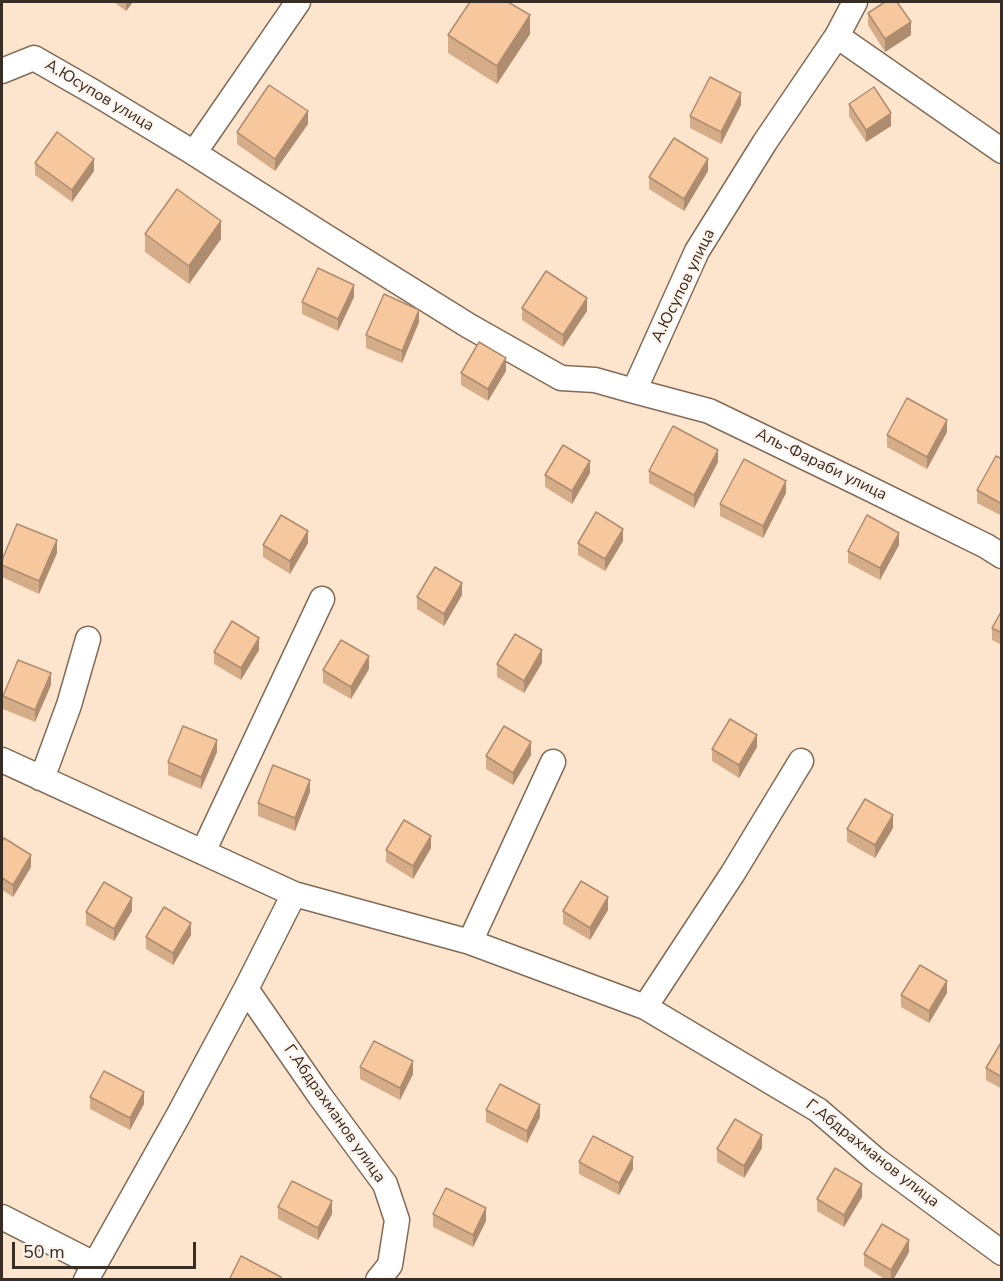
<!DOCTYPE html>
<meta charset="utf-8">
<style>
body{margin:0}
#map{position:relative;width:1003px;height:1281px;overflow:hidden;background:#fde4cd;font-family:"Nunito Sans",sans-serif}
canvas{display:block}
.frame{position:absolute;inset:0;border:3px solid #372d25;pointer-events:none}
.scale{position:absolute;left:12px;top:1242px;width:184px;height:27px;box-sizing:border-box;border:3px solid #372d25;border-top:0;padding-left:8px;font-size:18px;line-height:21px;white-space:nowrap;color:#372d25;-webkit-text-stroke:4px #fef4eb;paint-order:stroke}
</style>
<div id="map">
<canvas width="1003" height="1281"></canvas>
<div class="frame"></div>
<div class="scale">50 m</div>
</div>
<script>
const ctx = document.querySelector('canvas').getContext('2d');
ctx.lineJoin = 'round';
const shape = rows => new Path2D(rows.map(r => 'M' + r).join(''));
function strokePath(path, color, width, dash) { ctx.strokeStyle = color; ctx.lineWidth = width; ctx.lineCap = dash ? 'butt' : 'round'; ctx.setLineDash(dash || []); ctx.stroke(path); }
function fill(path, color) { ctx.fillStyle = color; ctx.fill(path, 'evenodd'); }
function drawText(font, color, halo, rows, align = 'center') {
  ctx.font = font + ' "Nunito Sans",sans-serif'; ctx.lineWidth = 4.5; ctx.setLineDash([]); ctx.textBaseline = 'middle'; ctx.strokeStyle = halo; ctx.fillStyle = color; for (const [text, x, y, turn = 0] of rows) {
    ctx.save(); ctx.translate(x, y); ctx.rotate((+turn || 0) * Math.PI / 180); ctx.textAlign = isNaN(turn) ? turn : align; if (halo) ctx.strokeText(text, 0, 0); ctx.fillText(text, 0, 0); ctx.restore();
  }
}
const minor = shape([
 [837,36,1002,151],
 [2,71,34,58,95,93,194,153,298,2],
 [194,153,323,235,469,326,561,378,595,380,634,391,697,251,765,142,837,36,855,2],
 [634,391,709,411,854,481,986,546,1002,556],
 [2,760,294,894,470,942,645,1007,818,1110,876,1160,1002,1253],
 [40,778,47,765,69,705,88,639],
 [203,852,322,599],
 [294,894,246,989,320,1096,385,1184,397,1220,390,1265,378,1280],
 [470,942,553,762],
 [645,1007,733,873,801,761],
 [2,1217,94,1264],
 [86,1280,178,1116,246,989]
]);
strokePath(minor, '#816b57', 27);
strokePath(minor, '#fff', 24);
fill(shape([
 [114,2,133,2,126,11],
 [868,13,911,35,885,52,868,25],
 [530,34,497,84,448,53,448,35],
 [849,104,891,126,866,142,849,116],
 [741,105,721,144,690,128,690,116],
 [308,124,275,171,237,144,237,132],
 [35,163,94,171,72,202,35,175],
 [708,171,684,211,649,189,649,177],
 [145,234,221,239,189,284,145,252],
 [354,297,338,331,302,314,302,302],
 [522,308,587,311,563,347,522,320],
 [419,322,402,363,366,348,366,335],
 [506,371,488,401,461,385,461,373],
 [947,432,927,469,887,447,887,435],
 [1002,459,1002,516,977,503,977,490],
 [718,462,694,508,649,483,649,471],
 [590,473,572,504,545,487,545,475],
 [786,493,763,538,720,516,720,504],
 [623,541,605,571,578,555,578,543],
 [308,543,290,574,263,557,263,545],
 [899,545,880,580,848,563,848,551],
 [57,553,39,594,2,577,2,560],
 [462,595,444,626,417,609,417,597],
 [1002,610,1002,645,992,640,992,628],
 [259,650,241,680,214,664,214,652],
 [542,663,524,693,497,677,497,664],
 [369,669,351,699,323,683,323,670],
 [51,685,35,722,3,709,3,696],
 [757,747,739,778,712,761,712,749],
 [217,752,201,789,168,775,168,762],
 [531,755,513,785,486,769,486,756],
 [310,792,295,831,258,816,258,803],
 [893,828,875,858,847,842,847,829],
 [2,842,31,867,13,897,2,890],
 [431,848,413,879,386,862,386,850],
 [608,910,590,940,563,924,563,911],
 [132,911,114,941,86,925,86,912],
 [191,935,173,965,146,949,146,937],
 [947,993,929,1023,901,1007,901,995],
 [1002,1041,1002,1089,986,1080,986,1068],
 [360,1067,413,1074,400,1100,360,1079],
 [90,1097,144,1104,130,1130,90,1109],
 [486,1110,540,1117,527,1143,486,1122],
 [762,1148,744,1178,717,1162,717,1149],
 [579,1162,633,1169,619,1195,579,1174],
 [862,1197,844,1227,817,1211,817,1199],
 [278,1207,332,1214,318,1240,278,1219],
 [433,1214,486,1221,473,1247,433,1227],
 [909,1252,893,1280,886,1280,864,1266,864,1254]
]), '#d4ac88');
fill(shape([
 [126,2,133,2,126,11],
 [530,15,530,34,497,84,497,66],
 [911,22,911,35,885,52,885,39],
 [741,93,741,105,721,144,721,132],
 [308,111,308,124,275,171,275,159],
 [891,113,891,126,866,142,866,130],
 [94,159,94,171,72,202,72,190],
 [708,159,708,171,684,211,684,199],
 [221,221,221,239,189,284,189,266],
 [354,285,354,297,338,331,338,319],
 [587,298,587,311,563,347,563,335],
 [419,310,419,322,402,363,402,351],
 [506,358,506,371,488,401,488,389],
 [947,420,947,432,927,469,927,457],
 [718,450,718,462,694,508,694,495],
 [590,461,590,473,572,504,572,491],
 [786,481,786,493,763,538,763,526],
 [623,529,623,541,605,571,605,559],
 [308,531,308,543,290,574,290,561],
 [899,533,899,545,880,580,880,568],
 [57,540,57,553,39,594,39,581],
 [462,583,462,595,444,626,444,614],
 [259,638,259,650,241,680,241,668],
 [542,650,542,663,524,693,524,681],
 [369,656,369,669,351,699,351,687],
 [51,673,51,685,35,722,35,710],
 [757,735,757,747,739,778,739,765],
 [217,740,217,752,201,789,201,777],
 [531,742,531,755,513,785,513,773],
 [310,780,310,792,295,831,295,818],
 [893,815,893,828,875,858,875,845],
 [431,836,431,848,413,879,413,866],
 [31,855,31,867,13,897,13,885],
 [608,897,608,910,590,940,590,928],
 [132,898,132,911,114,941,114,929],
 [191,923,191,935,173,965,173,953],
 [947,981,947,993,929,1023,929,1011],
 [413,1061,413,1074,400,1100,400,1088],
 [144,1092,144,1104,130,1130,130,1118],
 [3,1105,3,1117,2,1119,2,1107],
 [540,1105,540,1117,527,1143,527,1131],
 [762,1135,762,1148,744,1178,744,1166],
 [633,1157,633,1169,619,1195,619,1183],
 [862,1184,862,1197,844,1227,844,1215],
 [332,1201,332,1214,318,1240,318,1228],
 [486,1208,486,1221,473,1247,473,1235],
 [909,1240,909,1252,893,1280,891,1280,891,1270]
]), '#ad8c6f');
const building = shape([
 [470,2,508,2,530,15,497,66,448,35,470,2],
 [885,2,897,2,911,22,885,39,868,13,885,2],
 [710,77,741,93,721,132,690,116,710,77],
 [269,85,308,111,275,159,237,132,269,85],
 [874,87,891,113,866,130,849,104,874,87],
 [57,132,94,159,72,190,35,163,57,132],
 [674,138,708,159,684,199,649,177,674,138],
 [177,189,221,221,189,266,145,234,177,189],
 [318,268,354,285,338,319,302,302,318,268],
 [546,271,587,298,563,335,522,308,546,271],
 [384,294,419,310,402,351,366,335,384,294],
 [479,342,506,358,488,389,461,373,479,342],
 [907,398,947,420,927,457,887,435,907,398],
 [673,426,718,450,694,495,649,471,673,426],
 [563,445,590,461,572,491,545,475,563,445],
 [996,456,1002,459,1002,504,977,490,996,456],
 [744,459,786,481,763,526,720,504,744,459],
 [596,512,623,529,605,559,578,543,596,512],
 [281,515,308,531,290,561,263,545,281,515],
 [867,515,899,533,880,568,848,551,867,515],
 [17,524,57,540,39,581,2,565,2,560,17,524],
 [435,567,462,583,444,614,417,597,435,567],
 [1002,610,1002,633,992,628,1002,610],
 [232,621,259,638,241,668,214,652,232,621],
 [515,634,542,650,524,681,497,664,515,634],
 [341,640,369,656,351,687,323,670,341,640],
 [18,660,51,673,35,710,3,696,18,660],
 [730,719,757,735,739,765,712,749,730,719],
 [183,726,217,740,201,777,168,762,183,726],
 [504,726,531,742,513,773,486,756,504,726],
 [273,765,310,780,295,818,258,803,273,765],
 [865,799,893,815,875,845,847,829,865,799],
 [404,820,431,836,413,866,386,850,404,820],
 [4,838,31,855,13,885,2,878,2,842,4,838],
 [581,881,608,897,590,928,563,911,581,881],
 [104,882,132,898,114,929,86,912,104,882],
 [164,907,191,923,173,953,146,937,164,907],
 [920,965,947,981,929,1011,901,995,920,965],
 [374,1041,413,1061,400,1088,360,1067,374,1041],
 [1002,1041,1002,1077,986,1068,1002,1041],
 [104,1071,144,1092,130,1118,90,1097,104,1071],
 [500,1084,540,1105,527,1131,486,1110,500,1084],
 [735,1119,762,1135,744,1166,717,1149,735,1119],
 [593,1136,633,1157,619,1183,579,1162,593,1136],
 [835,1168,862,1184,844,1215,817,1199,835,1168],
 [292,1181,332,1201,318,1228,278,1207,292,1181],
 [446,1188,486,1208,473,1235,433,1214,446,1188],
 [882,1224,909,1240,891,1270,864,1254,882,1224],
 [241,1256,281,1277,279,1280,229,1280,241,1256]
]);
fill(building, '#f7c89e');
strokePath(building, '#ad8c6f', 1.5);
drawText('16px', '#372d25', '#fef4eb', [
 ["А.Юсупов улица",99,96,31],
 ["А.Юсупов улица",684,286,-64],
 ["Аль-Фараби улица",821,465,26],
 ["Г.Абдрахманов улица",334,1114,55],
 ["Г.Абдрахманов улица",872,1154,38]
]);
</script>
